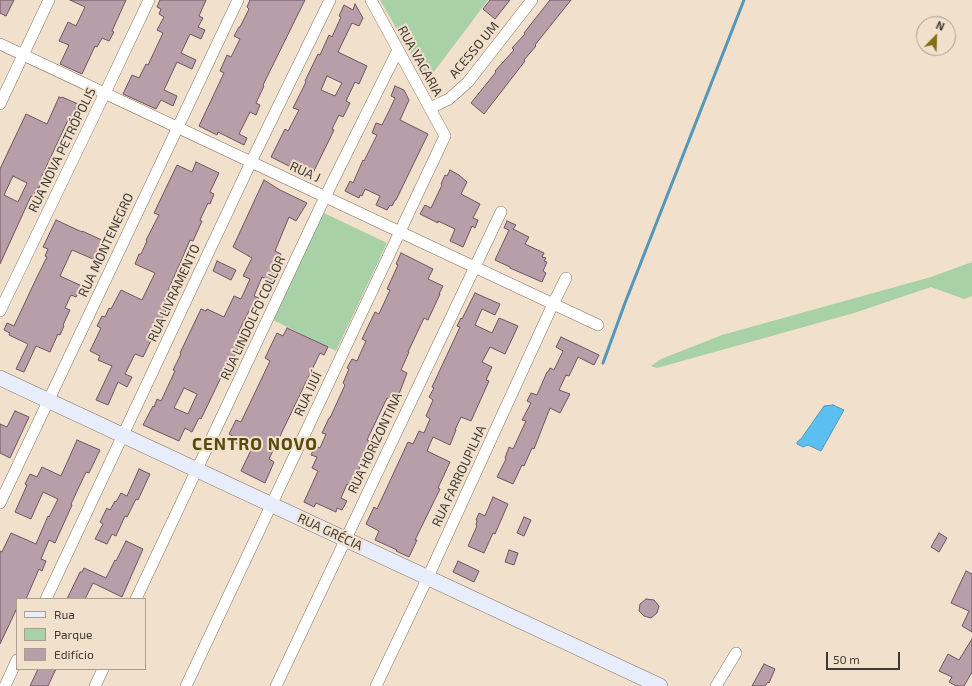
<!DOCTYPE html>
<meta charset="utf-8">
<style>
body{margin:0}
#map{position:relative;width:972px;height:686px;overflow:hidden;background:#f1e0cc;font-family:"Exo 2",sans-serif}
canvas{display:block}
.legend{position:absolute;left:16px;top:598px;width:130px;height:72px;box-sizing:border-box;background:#f1e0cc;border:1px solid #ab9e8e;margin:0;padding:5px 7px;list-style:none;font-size:12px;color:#413a32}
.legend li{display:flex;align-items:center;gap:8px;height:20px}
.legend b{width:20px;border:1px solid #ab9e8e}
.north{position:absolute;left:916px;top:16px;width:40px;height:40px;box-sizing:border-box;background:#f1e0cc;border:1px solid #ab9e8e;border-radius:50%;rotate:23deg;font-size:11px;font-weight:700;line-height:16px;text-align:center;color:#413a32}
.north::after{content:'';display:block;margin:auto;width:14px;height:18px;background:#817111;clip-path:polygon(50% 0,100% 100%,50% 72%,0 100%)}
.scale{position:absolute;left:826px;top:652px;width:74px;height:18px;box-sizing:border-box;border:2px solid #413a32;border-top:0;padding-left:5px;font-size:12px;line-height:14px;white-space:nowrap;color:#413a32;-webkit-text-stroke:3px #f1e0cc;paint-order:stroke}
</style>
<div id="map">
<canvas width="972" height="686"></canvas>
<ul class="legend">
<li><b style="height:5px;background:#e8edfb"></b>Rua</li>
<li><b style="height:11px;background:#a8d1a7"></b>Parque</li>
<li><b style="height:11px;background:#b79ea9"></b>Edifício</li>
</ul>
<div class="north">N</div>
<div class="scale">50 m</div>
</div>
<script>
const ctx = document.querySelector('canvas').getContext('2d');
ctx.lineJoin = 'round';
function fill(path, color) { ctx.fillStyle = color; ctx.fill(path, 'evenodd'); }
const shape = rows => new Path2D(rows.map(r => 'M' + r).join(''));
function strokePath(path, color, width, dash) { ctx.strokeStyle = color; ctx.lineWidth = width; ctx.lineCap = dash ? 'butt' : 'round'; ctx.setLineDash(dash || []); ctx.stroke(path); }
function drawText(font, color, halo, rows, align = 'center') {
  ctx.font = font + ' "Exo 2",sans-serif'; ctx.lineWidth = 4; ctx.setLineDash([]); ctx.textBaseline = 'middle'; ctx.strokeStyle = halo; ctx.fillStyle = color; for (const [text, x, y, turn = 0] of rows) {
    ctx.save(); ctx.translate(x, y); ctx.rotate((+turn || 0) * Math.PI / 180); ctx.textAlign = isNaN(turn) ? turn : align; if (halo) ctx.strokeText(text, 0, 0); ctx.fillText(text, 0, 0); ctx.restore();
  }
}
fill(shape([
 [380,0,488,0,427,81],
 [324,213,387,243,336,351,271,319],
 [972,262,972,296,964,299,931,287,854,313,657,368,651,366,661,359,722,335,931,277]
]), '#a8d1a7');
const water = shape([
 [833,405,844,410,821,451,808,445,803,447,797,444,797,442,801,439,824,406,833,405]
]);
fill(water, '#5cbff1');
strokePath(water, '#5497b8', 1);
strokePath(shape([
 [603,363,625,303,744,0]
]), '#5497b8', 3);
const building = shape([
 [0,0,14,0,6,16,0,13,0,0],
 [70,0,126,0,112,31,114,32,109,41,102,38,97,47,95,46,82,74,60,64,69,45,59,41,68,22,76,26,85,7,70,0],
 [160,0,206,0,199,16,203,18,198,27,205,30,201,39,190,34,181,53,196,60,192,69,177,62,164,90,177,96,173,106,161,100,156,109,123,94,132,75,139,78,146,64,148,65,163,33,157,30,164,17,159,14,161,9,157,7,160,0],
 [250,0,305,0,263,85,264,86,256,103,260,105,256,115,250,112,239,134,247,138,244,145,218,132,217,135,199,126,224,73,220,71,227,55,231,57,240,39,234,36,239,27,240,27,249,9,247,7,250,0],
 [490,0,510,0,495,19,483,9,490,0],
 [550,0,571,0,535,45,536,46,524,60,525,61,484,114,471,103,496,72,495,71,514,50,512,48,525,34,524,33,550,0],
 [355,4,363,18,359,26,352,23,338,52,367,66,359,84,355,82,346,101,350,103,343,117,339,115,332,129,334,130,311,177,271,157,285,129,288,131,299,110,293,108,306,82,305,81,318,54,320,55,329,35,332,37,341,17,339,16,344,5,353,10,355,4],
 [327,76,342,83,335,96,321,90,327,76],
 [395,86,404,90,409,100,400,120,428,134,396,200,395,200,392,206,390,205,387,210,376,205,380,196,365,189,362,196,360,195,359,198,345,191,350,181,353,183,363,160,364,161,377,135,372,133,376,123,382,125,390,109,395,98,391,96,395,86],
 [59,97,61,98,62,97,78,104,72,117,70,117,69,121,68,120,41,178,43,178,39,188,37,188,33,197,31,196,0,264,0,169,26,114,47,124,59,97],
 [13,176,27,183,18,202,4,195,13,176],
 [196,162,219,173,210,192,214,194,210,204,208,203,200,220,202,221,193,241,190,240,182,259,168,290,171,291,167,300,170,302,161,321,164,322,160,331,156,330,143,357,135,354,125,374,132,377,127,387,118,382,108,405,96,400,112,366,98,360,100,356,90,351,101,328,97,326,102,316,105,317,109,308,111,309,121,290,142,300,155,273,135,264,139,254,141,254,147,241,146,240,159,215,154,213,177,165,192,172,196,162],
 [450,170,459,175,467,182,461,194,480,204,473,218,478,220,475,228,472,226,463,247,450,241,455,229,438,221,438,223,420,214,425,205,431,208,442,185,441,184,445,175,447,176,450,170],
 [264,180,280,190,307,203,296,221,289,217,275,251,281,254,278,260,281,262,272,282,262,277,254,296,259,298,255,306,252,305,238,333,244,336,228,370,225,369,201,419,199,418,192,432,185,428,179,441,143,425,153,406,154,407,157,399,161,401,175,371,173,370,181,354,180,353,201,309,206,311,207,309,224,317,234,296,241,299,250,279,243,276,252,258,233,247,264,180],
 [184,388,197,394,188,414,174,408,184,388],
 [56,220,82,232,82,231,104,241,100,251,98,250,93,259,72,250,60,276,82,286,76,297,71,295,65,308,70,310,63,325,64,326,60,335,58,334,50,352,36,346,24,372,16,369,28,344,9,335,10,333,4,330,7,323,14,326,37,277,47,257,45,256,48,249,43,247,56,220],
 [507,221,516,225,513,229,529,237,525,244,544,253,542,257,546,258,544,261,547,262,543,271,546,273,542,282,510,268,510,267,495,260,509,230,504,228,507,221],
 [401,253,433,269,428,279,443,286,439,294,440,294,428,320,424,318,408,352,409,352,401,370,407,373,396,402,387,398,367,440,370,441,359,467,360,467,352,486,347,484,341,498,347,501,342,510,337,508,336,512,316,503,314,507,304,502,318,471,312,468,317,457,311,455,315,446,320,448,326,434,322,433,329,418,330,418,345,385,343,383,349,369,347,368,352,359,357,361,361,352,366,341,362,339,375,312,379,314,390,290,387,289,398,265,396,264,401,253],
 [217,261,236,270,231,280,213,271,217,261],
 [475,293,500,304,495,315,482,309,475,325,492,333,499,318,518,326,505,354,490,347,482,362,492,367,486,380,489,381,471,421,461,417,455,430,456,430,450,445,433,437,427,451,450,462,438,488,440,489,415,540,417,540,409,557,396,551,397,550,375,540,379,531,366,524,374,507,377,509,408,442,413,444,419,431,424,433,430,419,426,416,433,400,429,397,434,388,432,387,460,327,457,326,461,318,462,319,475,293],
 [287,328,328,347,324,355,320,353,269,459,274,462,265,483,241,471,251,450,232,441,234,437,229,434,236,420,241,422,270,361,265,358,277,333,283,336,287,328],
 [561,337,599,355,594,365,578,357,569,376,566,375,559,390,570,394,560,413,550,408,534,449,532,448,524,466,522,465,513,484,497,477,506,459,505,458,509,447,513,449,526,421,522,420,531,403,527,401,531,393,537,395,547,372,548,372,550,368,554,370,563,351,556,347,561,337],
 [15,411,29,417,10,458,0,453,0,424,7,427,15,411],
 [77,440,100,450,89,473,86,472,71,504,72,505,55,543,49,540,41,559,46,561,42,571,39,569,26,599,17,599,17,608,0,644,0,551,2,552,11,533,36,544,48,516,49,517,58,499,43,492,31,519,15,512,27,485,25,484,30,474,37,477,42,467,61,476,77,440],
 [139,469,150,474,138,500,136,499,127,517,125,516,116,536,112,534,107,544,95,539,103,524,100,522,107,508,110,510,115,501,116,502,121,493,127,496,139,469],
 [493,497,508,504,495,534,493,533,484,553,468,546,477,526,476,525,477,521,476,520,479,513,485,516,493,497],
 [524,517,531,520,524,536,517,533,524,517],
 [939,533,947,538,939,552,931,547,939,533],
 [126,541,143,549,122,597,93,583,85,599,67,599,80,572,82,572,84,568,106,578,115,560,116,561,126,541],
 [509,550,518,553,514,565,505,562,509,550],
 [458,561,479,571,474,582,453,572,458,561],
 [966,571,972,574,972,632,962,626,969,611,951,603,966,571],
 [646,599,654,600,659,606,657,613,651,618,644,616,639,611,640,604,646,599],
 [972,639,972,672,964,686,956,686,949,682,952,677,939,671,948,654,959,660,972,639],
 [764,664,775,669,769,683,768,682,765,686,752,686,764,664],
 [38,669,56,669,48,686,30,686,38,669]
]);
fill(building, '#b79ea9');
strokePath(building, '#6d5660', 1);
const minor = shape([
 [0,44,598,325],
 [0,104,49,0],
 [430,108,449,99,468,82,532,0],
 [0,311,105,93,149,0],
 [0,503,238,0],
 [46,599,251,162,330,0],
 [136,599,325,197,398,50],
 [5,686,17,660],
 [95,686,103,669],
 [186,686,445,136,371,0],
 [276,686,501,212],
 [376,686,428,577,553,304,566,278],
 [716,686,736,653]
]);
const secondary = shape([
 [0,378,660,686]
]);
strokePath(minor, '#857664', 12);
strokePath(secondary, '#857664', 16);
strokePath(minor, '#fff', 11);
strokePath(secondary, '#e8edfb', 15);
drawText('13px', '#413a32', '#f1e0cc', [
 ["ACESSO UM",474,50,-50],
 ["RUA VACARIA",420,61,61],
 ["RUA NOVA PETRÓPOLIS",62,150,-64],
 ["RUA J",305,172,25],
 ["RUA MONTENEGRO",106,245,-65],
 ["RUA LIVRAMENTO",174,293,-65],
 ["RUA LINDOLFO COLLOR",253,318,-65],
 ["RUA IJUÍ",308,394,-65],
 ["RUA HORIZONTINA",375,443,-65],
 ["RUA FARROUPILHA",459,476,-65],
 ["RUA GRÉCIA",330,532,25]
]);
ctx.letterSpacing = '1px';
drawText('bold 17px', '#564b0b', '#f1e0cc', [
 ["CENTRO NOVO",255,444]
]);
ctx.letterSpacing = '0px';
</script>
